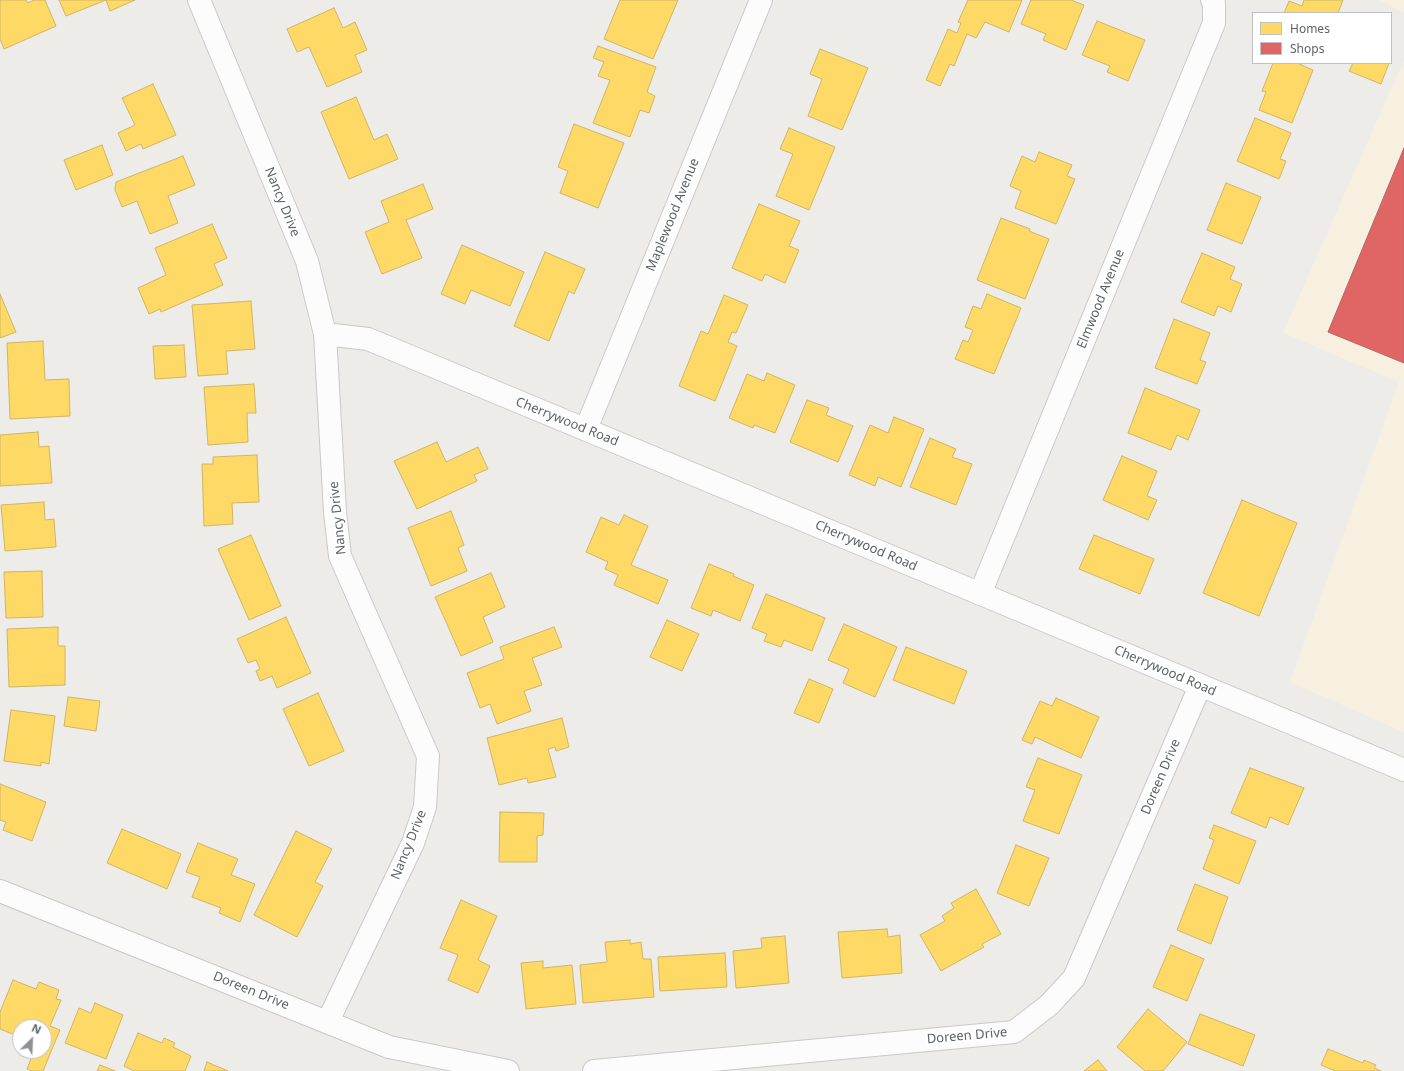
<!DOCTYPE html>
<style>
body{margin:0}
#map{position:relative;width:1404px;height:1071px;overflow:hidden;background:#edece8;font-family:"Noto Sans",sans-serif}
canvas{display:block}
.legend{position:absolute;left:1252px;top:12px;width:140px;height:52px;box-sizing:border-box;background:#fff;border:1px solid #bec0c2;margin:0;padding:5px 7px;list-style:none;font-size:12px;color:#5d6267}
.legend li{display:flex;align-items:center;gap:8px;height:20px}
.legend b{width:20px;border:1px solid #bec0c2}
.north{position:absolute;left:12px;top:1019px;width:40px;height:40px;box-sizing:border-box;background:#fff;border:1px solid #bec0c2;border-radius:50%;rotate:24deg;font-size:11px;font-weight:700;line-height:16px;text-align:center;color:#5d6267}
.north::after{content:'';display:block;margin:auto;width:14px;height:18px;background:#8f9294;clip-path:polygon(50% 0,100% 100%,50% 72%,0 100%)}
</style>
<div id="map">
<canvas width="1404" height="1071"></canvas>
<ul class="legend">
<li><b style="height:11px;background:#ffd966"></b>Homes</li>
<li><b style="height:11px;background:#e06666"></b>Shops</li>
</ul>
<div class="north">N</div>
</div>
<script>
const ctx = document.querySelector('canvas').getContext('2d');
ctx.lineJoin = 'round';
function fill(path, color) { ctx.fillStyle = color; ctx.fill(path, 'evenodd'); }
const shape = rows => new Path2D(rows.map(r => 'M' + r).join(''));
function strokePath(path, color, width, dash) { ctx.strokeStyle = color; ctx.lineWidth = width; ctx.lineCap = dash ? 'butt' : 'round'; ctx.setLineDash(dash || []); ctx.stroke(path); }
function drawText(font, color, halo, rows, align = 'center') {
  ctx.font = font + ' "Noto Sans",sans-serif'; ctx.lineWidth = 4; ctx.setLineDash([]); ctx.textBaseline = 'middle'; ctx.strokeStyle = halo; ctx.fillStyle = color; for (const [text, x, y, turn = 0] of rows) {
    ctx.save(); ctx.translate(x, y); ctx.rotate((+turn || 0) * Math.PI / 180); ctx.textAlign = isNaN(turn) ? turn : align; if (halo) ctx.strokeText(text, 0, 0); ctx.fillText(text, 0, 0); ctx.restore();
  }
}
fill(shape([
 [1378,0,1404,0,1404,12],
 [1404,60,1404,732,1290,682,1399,382,1283,333]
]), '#f7f0e1');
const homes = shape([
 [0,0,26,0,28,3,34,0,45,0,56,26,4,49,0,39,0,0],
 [59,0,135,0,110,11,106,0,66,16,59,0],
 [620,0,678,0,653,59,604,39,620,0],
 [968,0,1022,0,1009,32,985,22,976,38,967,34,954,66,950,64,940,86,926,80,948,29,957,33,961,23,958,22,968,0],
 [1031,0,1071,0,1084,5,1066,50,1043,40,1046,34,1021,24,1031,0],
 [1304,0,1343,0,1338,13,1284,13,1289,1,1302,6,1304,0],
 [334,8,343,28,355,22,367,50,355,55,362,72,327,87,309,47,297,52,287,29,334,8],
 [1097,21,1145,40,1128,81,1107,72,1110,66,1082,55,1097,21],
 [598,46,656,67,647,92,655,96,649,113,640,110,630,137,593,123,610,80,598,76,604,62,593,58,598,46],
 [820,49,868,68,842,130,808,116,822,79,810,74,820,49],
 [1273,63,1297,63,1313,70,1292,123,1259,110,1266,92,1262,91,1273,63],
 [1353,63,1389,63,1381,84,1349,71,1353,63],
 [153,84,176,135,143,149,141,144,126,151,118,133,135,125,122,98,153,84],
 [356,97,374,140,387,134,398,159,349,179,321,112,356,97],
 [1255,118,1291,133,1280,159,1286,161,1279,179,1237,161,1255,118],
 [574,124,624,143,598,208,560,193,568,171,558,167,574,124],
 [789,128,835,147,809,210,776,196,793,154,780,149,789,128],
 [102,145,113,175,76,190,64,160,102,145],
 [1039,152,1072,165,1067,176,1075,179,1056,224,1015,208,1021,191,1010,186,1022,156,1035,162,1039,152],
 [183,156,195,185,168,196,178,223,150,234,137,201,122,207,115,190,116,182,183,156],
 [1226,183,1261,197,1242,244,1207,230,1226,183],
 [423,184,433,209,406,220,422,258,382,274,365,232,389,222,381,201,423,184],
 [759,204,800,221,789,246,799,250,785,283,765,274,762,281,732,268,759,204],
 [1001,218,1030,229,1029,231,1049,239,1025,299,977,280,1001,218],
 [212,224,227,258,214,264,223,285,161,312,160,309,149,314,138,288,166,275,155,248,212,224],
 [462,245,524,272,510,306,471,290,465,304,441,294,462,245],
 [545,252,585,269,574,294,569,291,549,341,514,326,545,252],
 [1202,253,1235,267,1230,279,1242,284,1231,312,1218,306,1214,316,1181,302,1202,253],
 [0,294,16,332,0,338,0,294],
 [987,294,1021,308,994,374,955,359,963,340,968,342,973,330,965,327,973,306,981,309,987,294],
 [724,295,748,305,736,333,732,332,728,342,737,346,715,401,679,386,701,331,708,334,724,295],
 [251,301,255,349,226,351,228,374,198,376,192,305,251,301],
 [1174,319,1210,333,1200,360,1206,362,1197,384,1155,368,1174,319],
 [43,341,45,380,69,379,70,416,10,419,7,343,43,341],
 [184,345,186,377,155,379,153,346,184,345],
 [767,373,795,385,775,433,754,425,753,428,729,418,747,374,764,381,767,373],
 [254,384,256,413,247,413,248,442,208,445,204,387,254,384],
 [1145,388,1200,410,1188,440,1177,435,1171,450,1128,433,1145,388],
 [807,400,829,408,826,415,853,426,838,462,790,442,807,400],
 [894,417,924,429,901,487,878,477,875,486,849,475,870,425,888,433,894,417],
 [38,432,39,447,49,446,52,483,0,486,0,435,38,432],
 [930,438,956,449,952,457,972,464,956,505,910,487,930,438],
 [437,442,446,462,478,447,488,469,474,475,477,481,417,509,394,461,437,442],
 [257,455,259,502,232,503,233,524,204,526,202,464,213,464,213,457,257,455],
 [1122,456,1157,471,1147,496,1157,500,1148,520,1103,500,1122,456],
 [1242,500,1297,523,1259,616,1203,593,1242,500],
 [44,502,45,520,54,519,56,547,5,551,1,505,44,502],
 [451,511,464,545,458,548,467,571,431,586,408,528,451,511],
 [624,515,648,526,631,565,668,580,658,604,614,585,618,575,605,569,608,562,586,552,601,517,619,525,624,515],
 [251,535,281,606,249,620,218,549,251,535],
 [1094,535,1154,559,1140,594,1079,569,1094,535],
 [709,564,734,574,733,576,754,585,740,621,713,610,711,616,691,608,709,564],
 [42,571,43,617,6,618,4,572,42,571],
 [491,573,505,607,483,617,493,642,461,656,435,597,491,573],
 [766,594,825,618,812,651,784,640,781,647,764,641,767,634,752,628,766,594],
 [286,617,311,673,277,688,272,676,260,681,256,671,260,669,256,660,248,663,237,639,286,617],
 [667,620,699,634,682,671,650,657,667,620],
 [844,624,897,647,875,697,843,683,849,669,828,660,844,624],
 [58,627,58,646,65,646,65,685,9,687,7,629,58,627],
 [554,627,562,647,532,658,542,685,524,691,531,711,497,724,490,704,480,708,467,673,504,659,500,647,554,627],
 [906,647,967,671,954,704,893,680,906,647],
 [809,679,833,689,819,723,794,713,809,679],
 [318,693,344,751,309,766,283,709,318,693],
 [68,697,100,701,96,731,64,726,68,697],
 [1056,698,1099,717,1081,758,1035,737,1032,744,1022,740,1040,701,1052,706,1056,698],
 [11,710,55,716,49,764,41,762,41,766,4,761,11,710],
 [562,718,569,747,556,751,555,747,548,749,556,777,528,783,527,778,499,785,487,738,562,718],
 [1038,758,1082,775,1059,834,1023,821,1035,790,1026,787,1038,758],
 [1250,768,1304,788,1288,825,1270,817,1266,828,1231,813,1250,768],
 [0,784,46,802,32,841,3,830,6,822,0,820,0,784],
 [500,812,544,813,543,835,537,836,537,862,499,862,500,812],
 [1214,825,1256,841,1239,884,1203,869,1214,840,1209,838,1214,825],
 [122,829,181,854,167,889,107,863,122,829],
 [296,831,332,849,315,882,323,886,297,937,254,915,296,831],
 [198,843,238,859,231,875,255,884,240,922,219,913,221,908,192,897,200,877,186,872,198,843],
 [1016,845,1049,858,1029,906,997,893,1016,845],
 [1195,884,1228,897,1211,944,1177,930,1195,884],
 [976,889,1001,934,982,944,984,947,941,971,920,935,945,921,942,916,954,908,951,903,976,889],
 [461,900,497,916,478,960,490,966,478,993,448,980,458,955,440,948,461,900],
 [887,929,888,937,900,935,902,973,842,978,838,932,887,929],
 [785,936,789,983,736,988,733,951,762,948,761,938,785,936],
 [630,940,630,944,641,942,643,959,651,959,654,997,583,1003,580,965,607,962,605,942,630,940],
 [1171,945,1204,959,1187,1001,1153,987,1171,945],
 [725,953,727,987,660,991,658,957,725,953],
 [543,961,543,968,572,965,576,1004,526,1009,521,963,543,961],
 [13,980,36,989,39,982,59,990,56,999,61,1000,50,1026,60,1030,43,1071,32,1071,27,1069,34,1051,44,1051,44,1027,20,1027,20,1037,0,1029,0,1012,13,980],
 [95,1003,123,1015,106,1059,65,1043,79,1008,91,1013,95,1003],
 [1148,1009,1187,1042,1163,1071,1145,1071,1117,1047,1148,1009],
 [1200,1014,1255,1035,1243,1066,1188,1044,1200,1014],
 [138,1033,162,1043,164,1038,175,1043,173,1047,191,1056,185,1071,134,1071,124,1066,138,1033],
 [1328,1049,1363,1063,1364,1060,1376,1065,1374,1068,1381,1071,1335,1071,1321,1065,1328,1049],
 [1098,1060,1107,1071,1084,1071,1098,1060],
 [207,1062,228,1071,204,1071,207,1062],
 [100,1065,115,1071,97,1071,100,1065]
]);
fill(homes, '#ffd966');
strokePath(homes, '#ceb566', 1);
const shops = shape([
 [1404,148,1404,363,1328,332,1404,148]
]);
fill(shops, '#e06666');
strokePath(shops, '#b96566', 1);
const street = shape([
 [199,0,307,261,325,334,335,512,340,556,428,756,425,807,413,843,328,1021],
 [325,334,368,339,1404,770],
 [586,429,761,0],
 [980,594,1214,23,1214,3,1212,0],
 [0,891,389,1047,508,1071],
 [594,1071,1014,1032,1049,1005,1074,978,1200,686]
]);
strokePath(street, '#c9c9c9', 24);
strokePath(street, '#fcfcfc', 22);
drawText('13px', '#5d6267', '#fff', [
 ["Nancy Drive",282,202,68],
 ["Maplewood Avenue",673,215,-68],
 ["Elmwood Avenue",1101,299,-68],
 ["Cherrywood Road",567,422,22],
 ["Nancy Drive",338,518,-96],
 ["Cherrywood Road",866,546,23],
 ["Cherrywood Road",1165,671,23],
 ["Doreen Drive",1161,777,-67],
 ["Nancy Drive",409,845,-68],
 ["Doreen Drive",251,991,22],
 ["Doreen Drive",967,1036,-5]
]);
</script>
